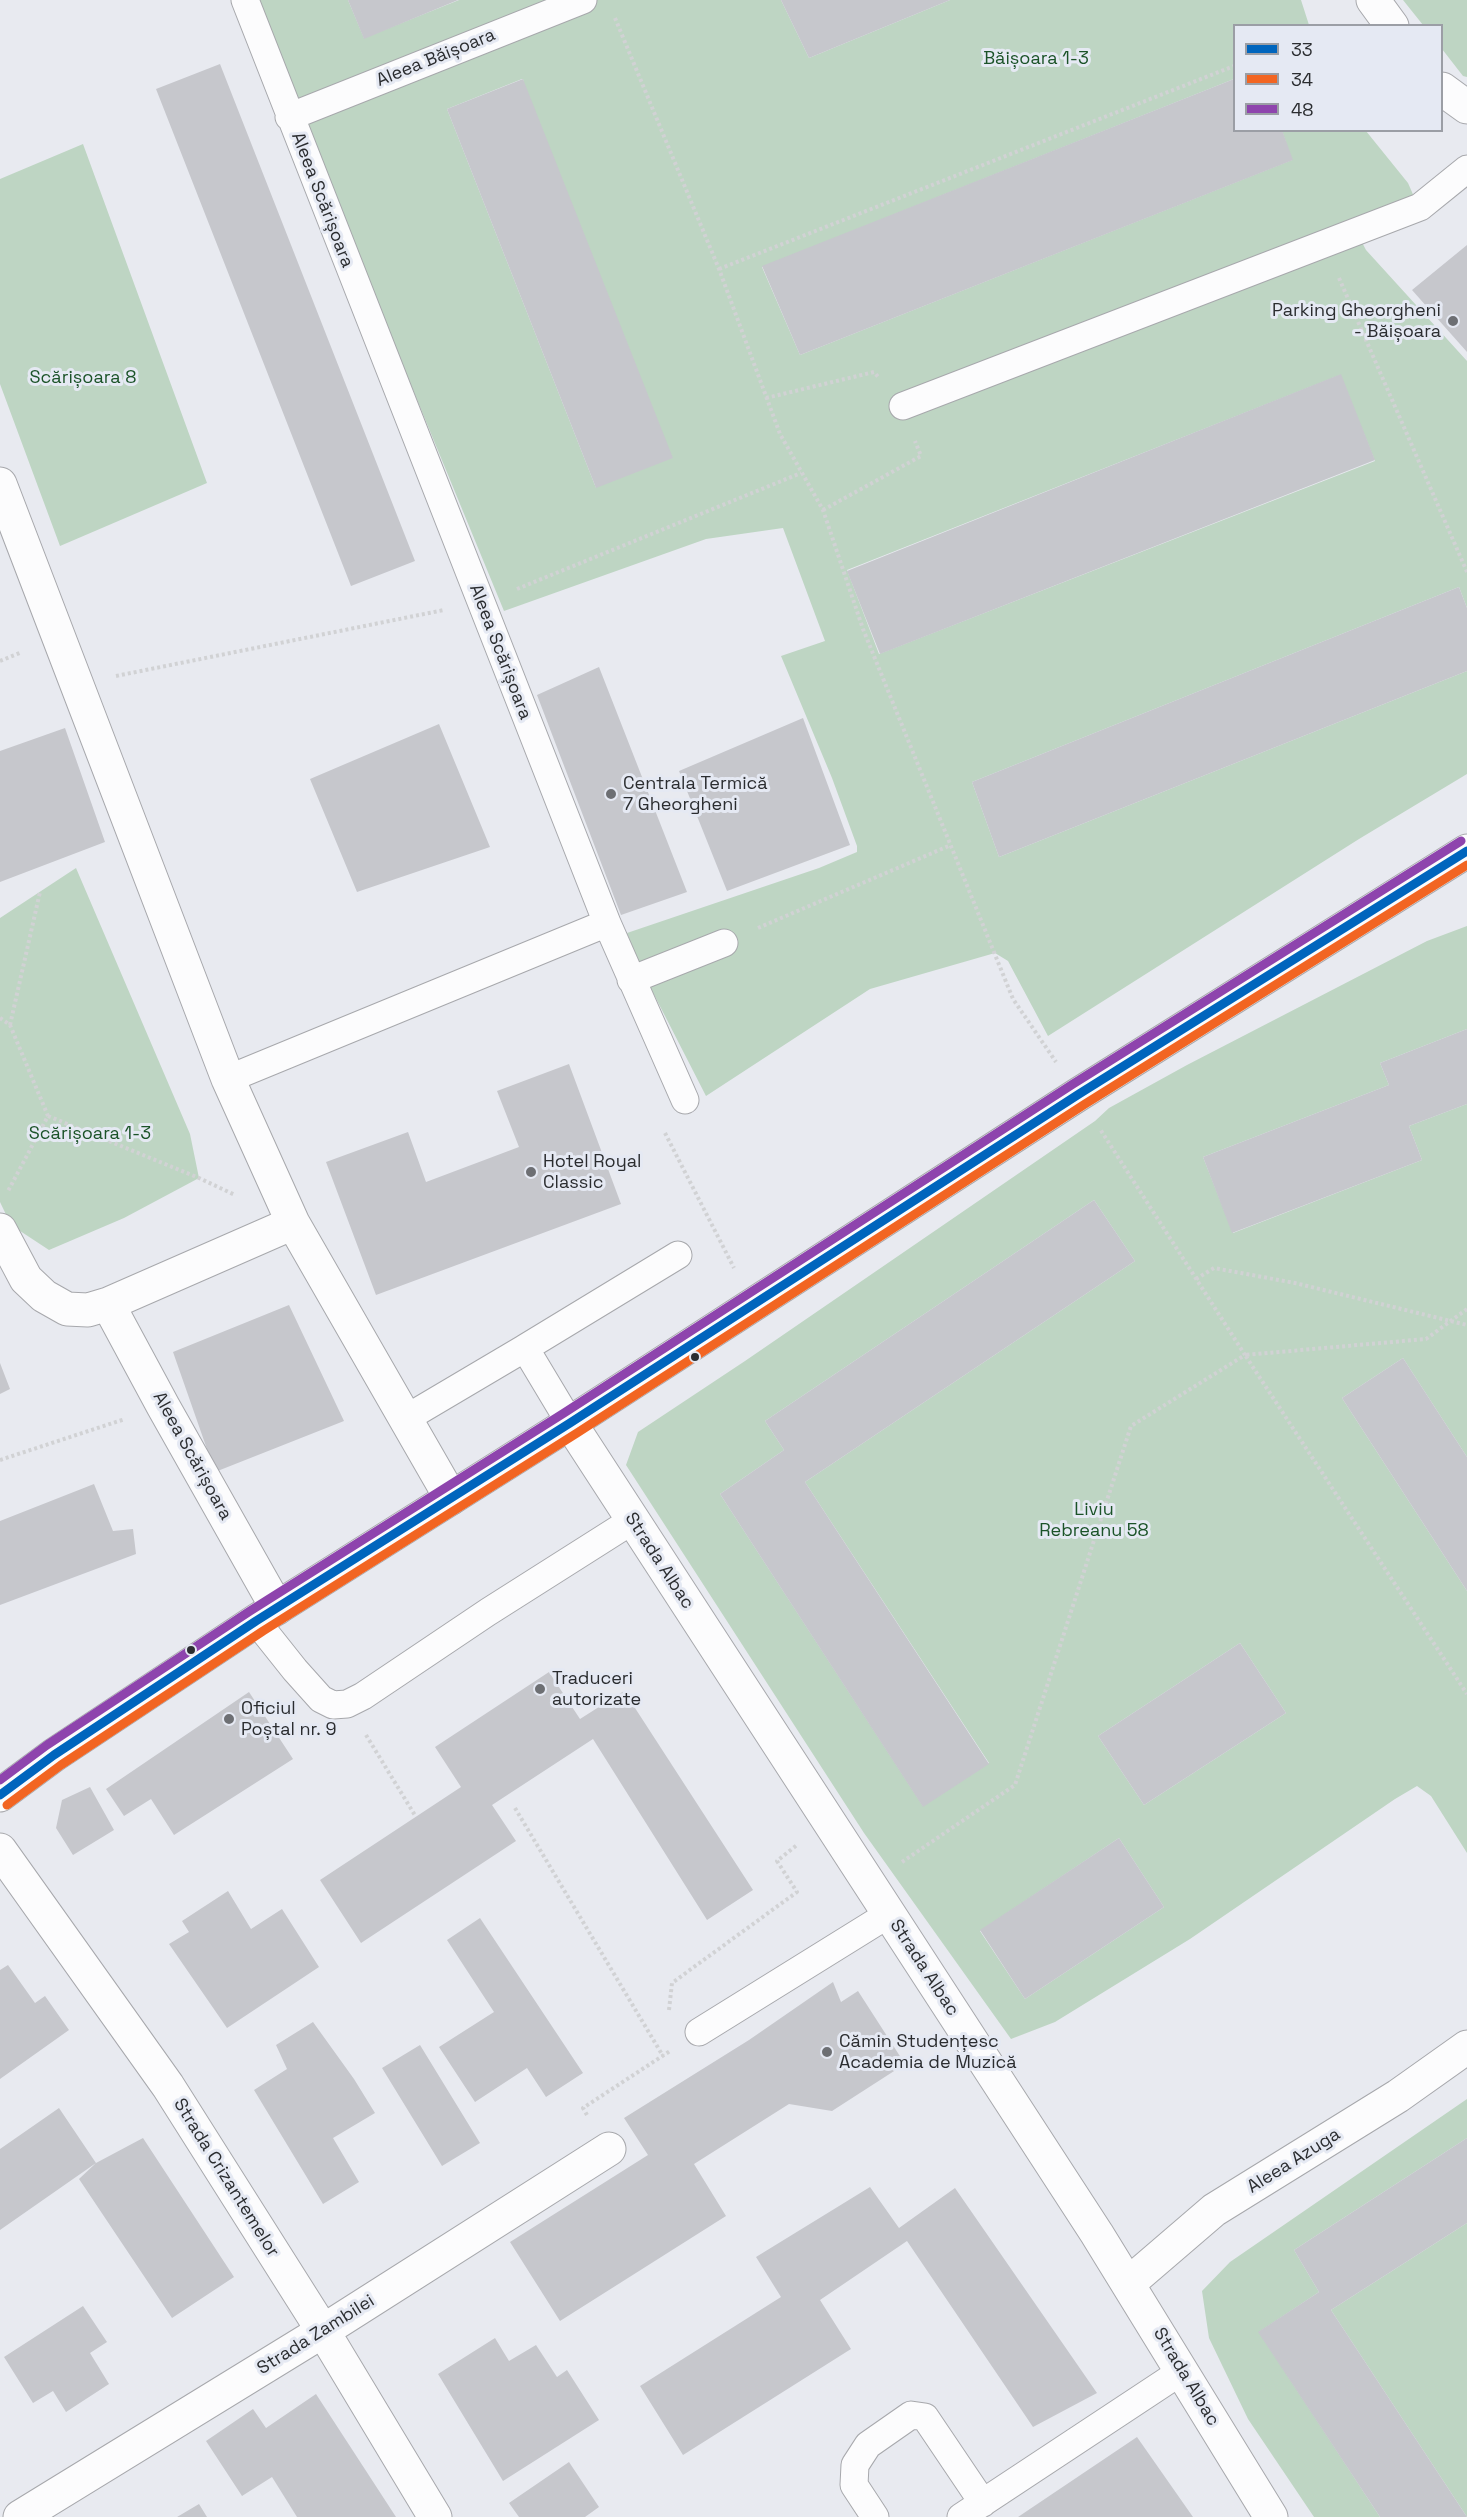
<!DOCTYPE html>
<meta charset="utf-8">
<style>
body{margin:0}
#map{position:relative;width:1467px;height:2517px;overflow:hidden;background:#e8eaf0;font-family:"Space Grotesk",sans-serif}
canvas{display:block}
.legend{position:absolute;left:1233px;top:24px;width:210px;height:108px;box-sizing:border-box;background:#e5e9f3;border:2px solid #9b9ea5;margin:0;padding:8px 10px;list-style:none;font-size:18px;color:#2b2d30}
.legend li{display:flex;align-items:center;gap:12px;height:30px}
.legend b{width:30px;border:2px solid #9b9ea5}
</style>
<div id="map">
<canvas width="1467" height="2517"></canvas>
<ul class="legend">
<li><b style="height:8px;background:#0065bd"></b>33</li>
<li><b style="height:8px;background:#f26522"></b>34</li>
<li><b style="height:8px;background:#8e44ad"></b>48</li>
</ul>
</div>
<script>
const ctx = document.querySelector('canvas').getContext('2d');
ctx.lineJoin = 'round';
function fill(path, color) { ctx.fillStyle = color; ctx.fill(path, 'evenodd'); }
const shape = rows => new Path2D(rows.map(r => 'M' + r).join(''));
function strokePath(path, color, width, dash) { ctx.strokeStyle = color; ctx.lineWidth = width; ctx.lineCap = dash ? 'butt' : 'round'; ctx.setLineDash(dash || []); ctx.stroke(path); }
function drawText(font, color, halo, rows, align = 'center') {
  ctx.font = font + ' "Space Grotesk",sans-serif'; ctx.lineWidth = 6; ctx.setLineDash([]); ctx.textBaseline = 'middle'; ctx.strokeStyle = halo; ctx.fillStyle = color; for (const [text, x, y, turn = 0] of rows) {
    ctx.save(); ctx.translate(x, y); ctx.rotate((+turn || 0) * Math.PI / 180); ctx.textAlign = isNaN(turn) ? turn : align; if (halo) ctx.strokeText(text, 0, 0); ctx.fillText(text, 0, 0); ctx.restore();
  }
}
fill(shape([
 [254,0,348,0,364,38,459,0,781,0,809,58,950,0,1301,0,1309,25,1234,26,1234,79,762,267,800,355,1292,160,1282,131,1366,131,1408,183,1415,199,1355,229,1366,250,1467,361,1467,608,1459,587,972,782,999,857,1467,671,1467,774,1359,839,1048,1036,1008,961,995,953,870,989,706,1096,644,975,627,933,819,868,857,852,857,846,832,778,781,656,825,641,783,528,706,539,504,611,276,57],
 [522,79,523,79,596,488,447,109],
 [1340,375,1375,461,879,654,847,570],
 [1403,0,1467,0,1467,77,1463,76,1442,49,1442,26,1423,25],
 [83,144,207,483,60,546,0,384,0,179],
 [76,868,190,1134,199,1178,124,1218,49,1250,11,1225,0,1202,0,918],
 [1467,926,1467,1029,1380,1063,1389,1085,1203,1157,1233,1233,1422,1160,1409,1126,1467,1104,1467,1457,1403,1358,1342,1398,1467,1591,1467,1853,1431,1796,1417,1786,1395,1799,1190,1939,1055,2022,1011,2039,864,1833,626,1465,638,1432,745,1361,1095,1121,1109,1108,1187,1065,1427,941],
 [1094,1200,1135,1261,805,1482,989,1763,923,1806,720,1494,784,1450,765,1421],
 [1240,1643,1286,1713,1144,1805,1098,1736],
 [1119,1838,1164,1907,1025,1999,980,1931],
 [1467,2099,1467,2138,1294,2250,1319,2292,1259,2332,1380,2517,1314,2517,1248,2419,1209,2338,1202,2291,1230,2262],
 [1467,2223,1467,2517,1331,2310]
]), '#bed5c3');
fill(shape([
 [348,0,458,0,364,39],
 [781,0,950,0,809,58],
 [220,64,415,561,351,586,156,89],
 [523,79,673,458,596,488,447,109],
 [1234,79,1234,130,1282,130,1293,160,800,355,762,266],
 [1467,245,1467,352,1412,290],
 [1341,374,1375,460,880,654,847,571],
 [1459,587,1467,608,1467,671,999,857,972,782],
 [599,667,687,892,621,915,537,695],
 [803,718,850,845,727,891,679,771],
 [439,724,490,847,357,892,310,779],
 [65,728,105,842,0,882,0,751],
 [1467,1029,1467,1104,1409,1126,1422,1160,1232,1233,1203,1157,1389,1085,1380,1063],
 [569,1064,621,1204,376,1295,326,1162,408,1132,426,1182,519,1147,497,1091],
 [1094,1200,1135,1261,805,1482,989,1764,923,1807,720,1494,784,1450,765,1421],
 [289,1305,344,1421,215,1472,173,1352],
 [1403,1358,1467,1457,1467,1591,1342,1398],
 [0,1363,10,1389,0,1394],
 [94,1484,113,1531,133,1529,136,1554,0,1605,0,1521],
 [1240,1643,1286,1713,1144,1805,1098,1736],
 [549,1672,580,1719,624,1691,753,1890,707,1920,593,1739,492,1805,516,1841,361,1943,320,1880,461,1787,435,1747],
 [249,1692,293,1759,174,1835,151,1799,124,1816,106,1789],
 [90,1787,114,1830,73,1855,56,1828,62,1800],
 [1119,1838,1164,1907,1025,1999,980,1930],
 [228,1891,251,1929,282,1909,319,1967,227,2028,169,1944,189,1932,182,1921],
 [480,1918,583,2073,546,2097,527,2068,475,2102,439,2047,494,2012,447,1940],
 [8,1965,35,2003,45,1996,69,2030,0,2079,0,1970],
 [833,1982,841,2002,858,1991,905,2064,832,2111,789,2104,694,2164,726,2216,560,2321,510,2242,648,2155,624,2118,749,2040],
 [313,2022,354,2079,375,2113,333,2138,359,2182,323,2204,254,2090,287,2069,276,2045],
 [420,2045,480,2143,442,2166,382,2068],
 [59,2108,96,2163,0,2230,0,2149],
 [143,2138,234,2277,172,2318,79,2179,96,2163],
 [1467,2138,1467,2223,1331,2310,1467,2517,1380,2517,1258,2332,1319,2292,1294,2250],
 [870,2187,899,2228,955,2188,1097,2393,1033,2427,907,2241,820,2300,851,2349,683,2455,640,2386,781,2297,756,2257],
 [83,2306,107,2342,90,2353,109,2384,66,2412,53,2391,33,2403,4,2357],
 [495,2338,509,2361,536,2345,557,2377,567,2370,599,2420,503,2481,438,2374],
 [316,2394,396,2517,297,2517,272,2477,242,2496,206,2441,253,2409,266,2428],
 [1137,2437,1193,2517,1018,2517],
 [569,2462,599,2507,585,2517,519,2517,509,2503],
 [199,2504,207,2517,177,2517]
]), '#c6c7cc');
const service = shape([
 [289,117,583,0],
 [903,406,1420,207,1467,169],
 [607,923,685,1100],
 [631,980,724,943],
 [228,1079,607,923,245,0],
 [525,1348,678,1255],
 [405,1419,525,1348,570,1423],
 [256,1621,295,1670,321,1699,333,1705,347,1704,363,1696,488,1612,633,1520],
 [699,2032,889,1914],
 [875,2517,854,2485,855,2465,868,2445,911,2415,925,2417,983,2503],
 [961,2517,1182,2371]
]);
const minor = shape([
 [1373,0,1392,26],
 [1442,89,1467,107],
 [0,484,228,1079,293,1223,451,1498],
 [0,1230,26,1279,44,1296,67,1309,88,1310,108,1304,163,1406,277,1608],
 [108,1304,293,1223],
 [570,1423,1097,2234,1271,2517],
 [0,1850,168,2086,323,2331,435,2517],
 [1129,2283,1214,2210,1398,2096,1467,2047],
 [20,2517,323,2331,609,2149]
]);
const tertiary = shape([
 [0,1795,54,1755,256,1621,570,1423,1079,1094,1467,851]
]);
strokePath(service, '#a7a8ac', 29);
strokePath(minor, '#a7a8ac', 35);
strokePath(tertiary, '#a7a8ac', 35);
strokePath(shape([
 [615,18,719,269,780,434,823,510,863,629,1013,999,1056,1062],
 [719,269,1234,66],
 [1339,278,1467,572],
 [766,398,874,372,879,378],
 [823,510,921,456,915,441],
 [517,589,801,473],
 [0,661,22,652],
 [116,676,444,610],
 [758,928,951,845],
 [0,1018,10,1025,48,1116,7,1193],
 [10,1025,40,892],
 [48,1116,199,1178,235,1195],
 [665,1133,734,1268],
 [1196,1279,1214,1268,1295,1283,1467,1325],
 [1467,1309,1426,1339,1245,1355,1467,1694],
 [0,1460,125,1419],
 [366,1735,416,1817],
 [515,1808,663,2056],
 [902,1862,1015,1785,1131,1426,1245,1355,1100,1129],
 [669,2010,672,1983,797,1892,777,1861,797,1845],
 [587,2115,583,2108,670,2051]
]), '#d1d2d4', 4, [3, 3]);
strokePath(service, '#fcfcfd', 27);
strokePath(minor, '#fcfcfd', 33);
strokePath(tertiary, '#fcfcfd', 33);
strokePath(shape([
 [0,1795,54,1755,256,1621,570,1423,1079,1094,1467,851]
]), '#0065bd', 9);
strokePath(shape([
 [7,1805,61,1765,263,1631,577,1433,1085,1104,1467,865]
]), '#f26522', 9);
strokePath(shape([
 [0,1780,47,1745,250,1611,564,1413,1073,1084,1461,841]
]), '#8e44ad', 9);
for (const [x, y, r, color] of [
 [1453,321,6,"#6d6f73"],
 [611,794,6,"#6d6f73"],
 [531,1172,6,"#6d6f73"],
 [695,1357,5,"#2b2d30"],
 [191,1650,5,"#2b2d30"],
 [540,1689,6,"#6d6f73"],
 [229,1719,6,"#6d6f73"],
 [827,2052,6,"#6d6f73"]
]) { const dot = new Path2D(); dot.arc(x, y, r, 0, 2 * Math.PI); ctx.fillStyle = color; ctx.fill(dot); strokePath(dot, '#e5e9f3', 2); }
drawText('18px', '#2b2d30', '#e5e9f3', [
 ["Aleea Băișoara",436,58,-22],
 ["Aleea Scărișoara",322,200,69],
 ["Aleea Scărișoara",500,652,69],
 ["Aleea Scărișoara",192,1456,61],
 ["Strada Albac",659,1561,57],
 ["Strada Albac",924,1968,57],
 ["Aleea Azuga",1294,2161,-32],
 ["Strada Crizantemelor",226,2178,58],
 ["Strada Zambilei",316,2335,-32],
 ["Strada Albac",1186,2377,59]
]);
drawText('18px', '#1b5328', '#e5e9f3', [
 ["Băișoara 1-3",1036,59],
 ["Scărișoara 8",83,378],
 ["Scărișoara 1-3",90,1134],
 ["Liviu",1094,1510],
 ["Rebreanu 58",1094,1531]
]);
drawText('18px', '#2b2d30', '#e5e9f3', [
 ["Parking Gheorgheni",1441,311,"right"],
 ["- Băișoara",1441,332,"right"],
 ["Centrala Termică",623,784],
 ["7 Gheorgheni",623,805],
 ["Hotel Royal",543,1162],
 ["Classic",543,1183],
 ["Traduceri",552,1679],
 ["autorizate",552,1700],
 ["Oficiul",241,1709],
 ["Poștal nr. 9",241,1730],
 ["Cămin Studențesc",839,2042],
 ["Academia de Muzică",839,2063]
], 'left');
</script>
